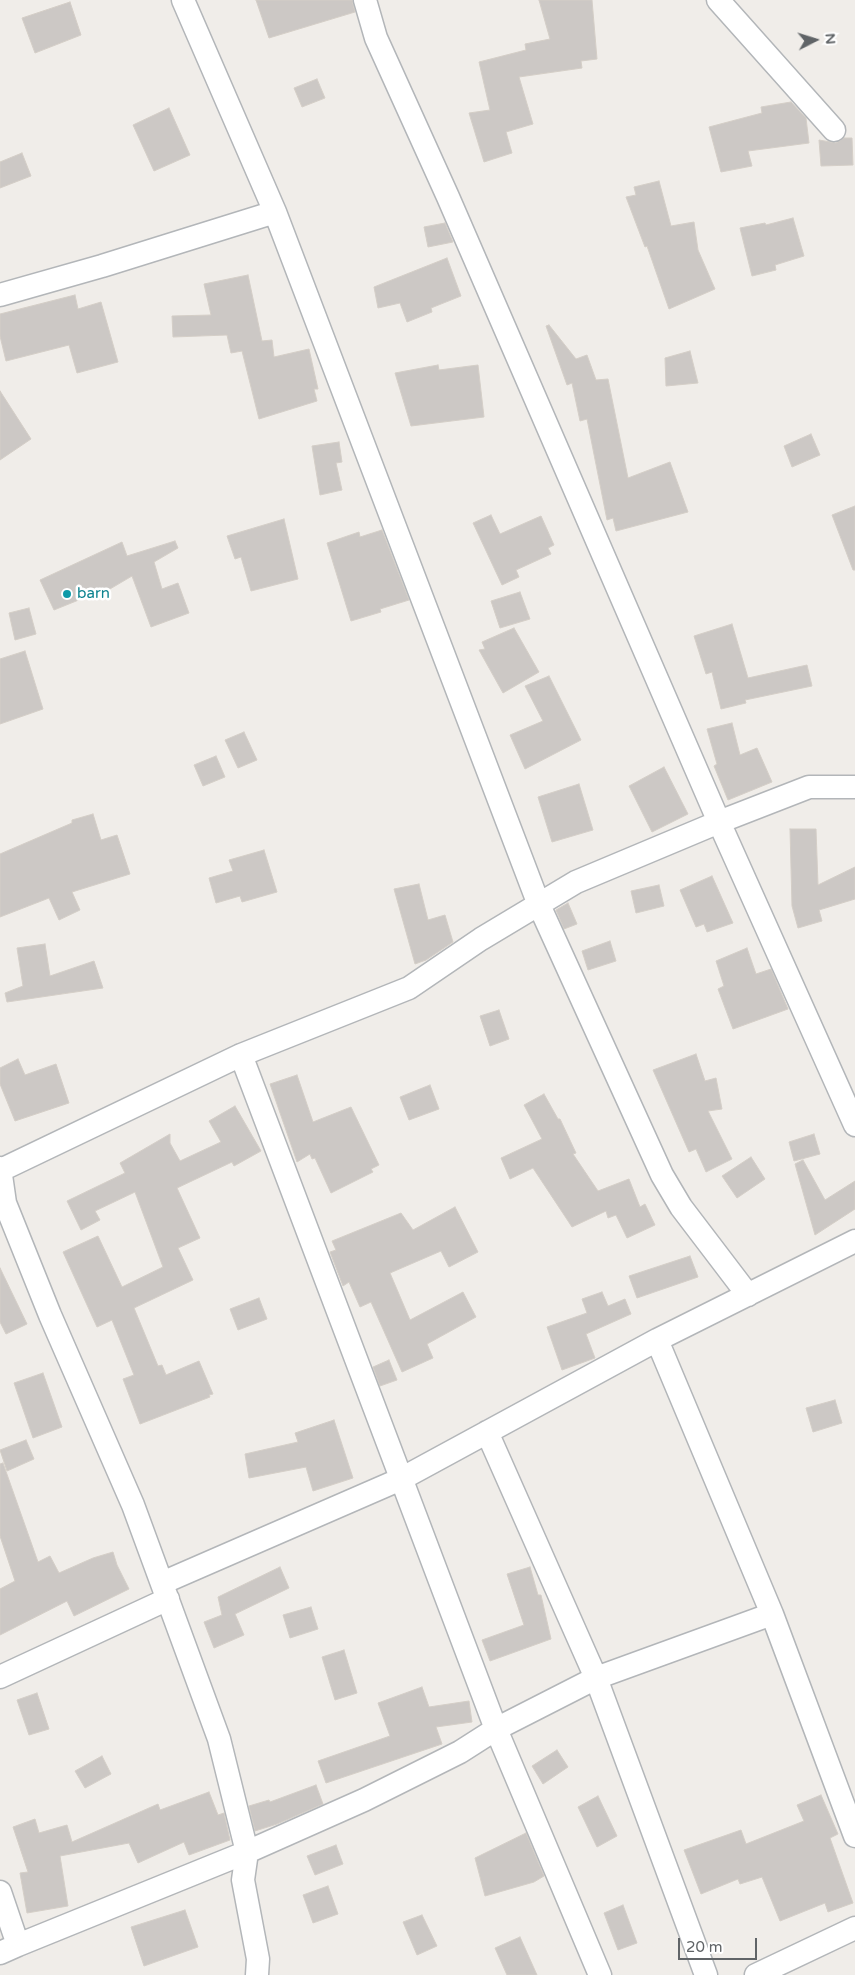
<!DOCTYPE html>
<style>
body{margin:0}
#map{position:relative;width:855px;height:1975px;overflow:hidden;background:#f0ede9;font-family:"Varela Round",sans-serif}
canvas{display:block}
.north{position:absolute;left:790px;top:15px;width:50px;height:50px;-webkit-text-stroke:4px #fff;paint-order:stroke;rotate:85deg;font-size:14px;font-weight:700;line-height:20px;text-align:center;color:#606467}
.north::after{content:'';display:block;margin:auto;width:18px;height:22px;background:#606467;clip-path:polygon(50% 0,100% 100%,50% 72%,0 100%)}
.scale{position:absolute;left:678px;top:1938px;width:79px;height:22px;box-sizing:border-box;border:2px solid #606467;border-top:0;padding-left:6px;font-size:15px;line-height:18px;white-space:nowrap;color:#606467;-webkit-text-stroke:4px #fff;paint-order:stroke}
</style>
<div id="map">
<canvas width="855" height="1975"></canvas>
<div class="north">N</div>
<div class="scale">20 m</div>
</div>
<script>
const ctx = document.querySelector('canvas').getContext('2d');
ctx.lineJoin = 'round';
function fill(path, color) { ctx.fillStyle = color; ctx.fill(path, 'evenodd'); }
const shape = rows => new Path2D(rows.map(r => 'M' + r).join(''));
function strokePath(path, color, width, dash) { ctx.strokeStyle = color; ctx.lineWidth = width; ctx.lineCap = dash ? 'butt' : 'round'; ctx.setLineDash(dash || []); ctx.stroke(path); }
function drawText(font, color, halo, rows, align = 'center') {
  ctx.font = font + ' "Varela Round",sans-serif'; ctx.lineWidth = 5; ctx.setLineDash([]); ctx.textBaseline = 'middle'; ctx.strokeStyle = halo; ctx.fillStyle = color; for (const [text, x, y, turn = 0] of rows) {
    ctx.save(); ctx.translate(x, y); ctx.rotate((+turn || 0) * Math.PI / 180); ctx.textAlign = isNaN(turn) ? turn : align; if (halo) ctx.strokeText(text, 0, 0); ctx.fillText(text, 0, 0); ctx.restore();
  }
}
const building = shape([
 [256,0,352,0,355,12,269,38,256,0],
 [539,0,592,0,597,59,581,61,582,68,519,77,533,124,506,132,512,153,484,162,469,113,490,110,479,62,526,50,525,44,550,39,539,0],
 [70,2,81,35,35,53,22,18,70,2],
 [317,79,325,98,302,107,294,88,317,79],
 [791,102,806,118,809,143,748,151,752,166,721,172,709,127,762,113,761,107,791,102],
 [169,108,190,155,154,171,133,125,169,108],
 [844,138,852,138,853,165,821,166,819,140,836,143,844,138],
 [22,153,31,176,0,188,0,162,22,153],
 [659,181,671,226,694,222,698,250,715,289,669,309,647,246,645,247,626,197,636,195,634,187,659,181],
 [793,218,804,256,775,265,776,270,752,276,740,228,765,223,766,225,793,218],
 [445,223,453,242,428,247,424,227,445,223],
 [447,258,461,296,431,308,432,312,407,322,400,303,378,308,374,287,447,258],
 [248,275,262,341,272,340,274,357,309,349,318,389,314,389,317,401,259,419,242,351,231,353,227,335,173,337,172,316,211,315,204,284,248,275],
 [75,295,78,309,101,302,118,362,77,373,69,345,6,361,0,336,0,314,75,295],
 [549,325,576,359,587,355,596,380,608,379,628,478,670,462,688,512,616,531,613,518,607,520,587,419,580,421,572,383,567,385,546,326,549,325],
 [690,351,698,383,666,386,665,358,690,351],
 [438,365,439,370,478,365,484,417,411,426,395,373,438,365],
 [0,391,31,439,0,460,0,391],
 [811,434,820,455,792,467,784,446,811,434],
 [339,442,342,462,336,463,342,490,320,495,312,446,339,442],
 [855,506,855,570,853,570,832,515,855,506],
 [491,515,500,534,541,516,554,545,548,548,551,554,516,570,519,577,502,585,473,523,491,515],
 [284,519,298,579,251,591,241,557,235,559,227,536,284,519],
 [382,530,409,600,380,609,381,612,351,621,327,543,359,532,360,537,382,530],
 [175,541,178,548,154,562,162,589,178,583,189,613,151,627,132,576,93,599,91,595,54,610,40,580,122,542,127,556,175,541],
 [520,592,530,619,500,628,491,601,520,592],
 [29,608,36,634,15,640,9,613,29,608],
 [732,624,748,678,807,665,812,686,745,700,746,703,721,709,712,672,706,674,694,636,732,624],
 [514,628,539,672,503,693,479,650,485,649,482,642,514,628],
 [25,651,43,709,0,724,0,659,25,651],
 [549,676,581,740,525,769,510,735,543,721,525,686,549,676],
 [732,723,740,755,757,748,772,782,728,800,714,766,717,764,707,729,732,723],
 [244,732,257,760,238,768,225,740,244,732],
 [216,756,225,777,203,786,194,765,216,756],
 [664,767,688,814,652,832,629,786,664,767],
 [579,784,593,830,552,842,538,797,579,784],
 [93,814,101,840,117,835,130,874,72,892,80,910,59,920,49,898,0,917,0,854,72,823,72,820,93,814],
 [790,829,816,829,818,885,855,867,855,899,819,910,822,921,798,928,792,906,790,829],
 [264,850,277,892,242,902,240,896,216,903,209,878,233,871,229,860,264,850],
 [712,876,733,923,707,932,704,924,696,927,680,890,712,876],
 [419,884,428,920,445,915,453,942,426,960,415,964,394,889,419,884],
 [659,885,664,906,636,913,631,891,659,885],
 [568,903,577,924,564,929,556,910,568,903],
 [610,941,616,961,588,970,582,951,610,941],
 [45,944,50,976,94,961,103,988,7,1002,5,993,23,986,17,948,45,944],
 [747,948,756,974,771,969,788,1009,733,1029,718,989,724,986,716,961,747,948],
 [499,1010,509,1039,490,1046,480,1016,499,1010],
 [696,1054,705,1081,716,1078,722,1109,708,1111,732,1159,706,1172,696,1149,689,1152,653,1070,696,1054],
 [18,1059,25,1075,56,1064,69,1103,15,1121,0,1084,0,1068,18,1059],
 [297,1075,313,1122,351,1107,379,1165,371,1169,373,1172,331,1193,315,1158,312,1159,310,1154,297,1162,270,1084,297,1075],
 [430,1085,439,1109,409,1120,400,1097,430,1085],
 [544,1094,558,1119,560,1119,576,1153,573,1154,598,1191,629,1179,640,1207,645,1204,655,1225,627,1238,616,1215,608,1218,606,1211,572,1227,533,1168,510,1179,501,1158,542,1139,524,1105,544,1094],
 [235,1106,261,1151,234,1166,232,1162,177,1188,200,1238,178,1248,193,1280,134,1308,158,1366,162,1365,166,1375,199,1361,213,1394,209,1395,210,1397,140,1424,123,1379,134,1375,112,1320,97,1327,63,1252,98,1236,122,1287,163,1267,135,1192,95,1211,100,1220,81,1230,67,1201,125,1173,120,1163,170,1134,170,1143,180,1161,221,1142,209,1121,235,1106],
 [814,1134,820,1154,794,1161,789,1142,814,1134],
 [751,1157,765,1179,737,1198,722,1176,751,1157],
 [803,1160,825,1200,855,1181,855,1209,815,1235,795,1164,803,1160],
 [455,1207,478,1252,449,1267,441,1251,390,1273,410,1320,463,1292,476,1317,427,1344,433,1358,402,1372,371,1302,360,1307,349,1282,343,1286,330,1252,336,1250,332,1241,401,1213,413,1230,455,1207],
 [690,1256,698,1277,637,1298,629,1276,690,1256],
 [0,1268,27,1324,6,1334,0,1322,0,1268],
 [602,1292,608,1306,625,1299,631,1314,586,1334,595,1358,562,1370,547,1327,587,1313,582,1299,602,1292],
 [259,1298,267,1319,238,1330,230,1309,259,1298],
 [389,1360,397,1380,380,1386,373,1367,389,1360],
 [43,1373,62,1427,33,1438,14,1383,43,1373],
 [835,1400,842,1423,813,1432,806,1408,835,1400],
 [334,1420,353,1478,313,1491,306,1467,249,1478,245,1454,298,1442,295,1433,334,1420],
 [26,1440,34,1459,7,1471,0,1450,26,1440],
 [3,1463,38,1562,50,1556,59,1573,93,1558,113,1552,117,1565,129,1589,74,1616,67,1601,0,1635,0,1589,15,1581,0,1536,0,1464,3,1463],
 [280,1567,289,1588,235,1614,244,1635,214,1648,204,1622,222,1615,218,1597,280,1567],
 [530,1567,538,1595,541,1595,551,1639,490,1661,482,1640,524,1625,507,1574,530,1567],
 [311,1607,318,1629,290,1638,283,1615,311,1607],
 [344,1650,357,1693,335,1700,322,1657,344,1650],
 [422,1687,429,1707,469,1701,472,1722,436,1727,442,1744,326,1783,318,1761,390,1736,378,1703,422,1687],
 [37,1693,49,1729,29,1735,17,1700,37,1693],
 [557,1750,568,1767,543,1784,532,1766,557,1750],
 [102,1756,111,1774,85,1788,75,1771,102,1756],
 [316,1785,323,1804,277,1824,255,1831,249,1806,269,1800,270,1802,316,1785],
 [209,1792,218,1815,224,1813,230,1840,189,1855,184,1842,138,1863,129,1843,60,1856,68,1906,27,1913,20,1873,28,1872,13,1827,35,1819,39,1833,67,1825,72,1842,158,1804,160,1810,209,1792],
 [821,1795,838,1834,830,1838,853,1903,828,1912,825,1903,780,1921,762,1877,740,1884,738,1879,701,1894,684,1850,741,1830,746,1844,804,1821,797,1805,821,1795],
 [598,1796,617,1836,597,1847,578,1807,598,1796],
 [526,1833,544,1876,534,1882,485,1896,475,1858,526,1833],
 [336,1845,343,1864,315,1875,307,1856,336,1845],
 [328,1886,338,1914,313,1923,303,1895,328,1886],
 [623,1905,637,1943,618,1950,604,1913,623,1905],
 [185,1910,198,1947,144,1966,131,1927,185,1910],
 [422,1915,437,1946,417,1955,403,1922,422,1915],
 [520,1937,537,1975,507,1975,495,1948,520,1937]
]);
fill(building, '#ccc8c5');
strokePath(building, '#d4cec7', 1);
const minor = shape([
 [183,0,275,212,539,905,662,1175,681,1207,748,1295],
 [365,0,376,38,448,197,719,822,855,1125],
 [718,0,834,130],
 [0,295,102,266,275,212],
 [241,1055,496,1729,600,1975],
 [0,1168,5,1203,50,1315,133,1505,219,1739,247,1852,243,1880,258,1959,257,1975],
 [1,1170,241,1055,409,988,481,939,576,882,719,822,809,787,855,787],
 [657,1340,772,1614,855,1836],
 [487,1432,596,1678,706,1975],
 [162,1583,401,1479,657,1340,855,1241],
 [0,1677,168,1599],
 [0,1892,18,1945],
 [0,1953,18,1945,247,1852,364,1800,460,1752,496,1729,596,1678,772,1614],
 [756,1975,855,1928]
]);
strokePath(minor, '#b3b6b9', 25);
strokePath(minor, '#fff', 22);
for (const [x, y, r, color] of [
 [67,594,5,"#0f9aa8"]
]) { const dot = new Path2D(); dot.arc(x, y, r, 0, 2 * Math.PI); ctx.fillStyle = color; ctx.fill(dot); strokePath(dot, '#fff', 2); }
drawText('15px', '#0d838f', '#fff', [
 ["barn",77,594]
], 'left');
</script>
